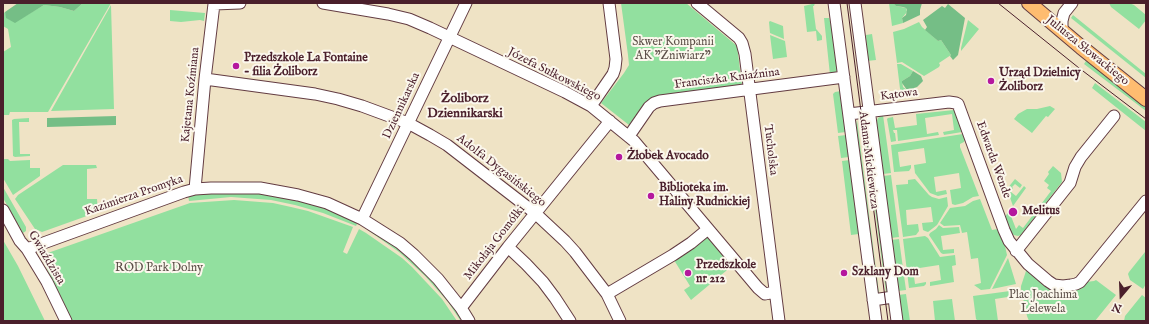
<!DOCTYPE html>
<meta charset="utf-8">
<style>
body{margin:0}
#map{position:relative;width:1149px;height:324px;overflow:hidden;background:#efe3c5;font-family:"IM FELL English",serif}
canvas{display:block}
.frame{position:absolute;inset:0;border:4px solid #4a1f2b;pointer-events:none}
.north{position:absolute;left:1101px;top:276px;width:40px;height:40px;-webkit-text-stroke:3px #fbf7ec;paint-order:stroke;rotate:199deg;font-size:11px;font-weight:700;line-height:16px;text-align:center;color:#4a1f2b}
.north::after{content:'';display:block;margin:auto;width:14px;height:18px;background:#4a1f2b;clip-path:polygon(50% 0,100% 100%,50% 72%,0 100%)}
</style>
<div id="map">
<canvas width="1149" height="324"></canvas>
<div class="frame"></div>
<div class="north">N</div>
</div>
<script>
const ctx = document.querySelector('canvas').getContext('2d');
ctx.lineJoin = 'round';
function fill(path, color) { ctx.fillStyle = color; ctx.fill(path, 'evenodd'); }
const shape = rows => new Path2D(rows.map(r => 'M' + r).join(''));
function strokePath(path, color, width, dash) { ctx.strokeStyle = color; ctx.lineWidth = width; ctx.lineCap = dash ? 'butt' : 'round'; ctx.setLineDash(dash || []); ctx.stroke(path); }
function drawText(font, color, halo, rows, align = 'center') {
  ctx.font = font + ' "IM FELL English",serif'; ctx.lineWidth = 4; ctx.setLineDash([]); ctx.textBaseline = 'middle'; ctx.strokeStyle = halo; ctx.fillStyle = color; for (const [text, x, y, turn = 0] of rows) {
    ctx.save(); ctx.translate(x, y); ctx.rotate((+turn || 0) * Math.PI / 180); ctx.textAlign = isNaN(turn) ? turn : align; if (halo) ctx.strokeText(text, 0, 0); ctx.fillText(text, 0, 0); ctx.restore();
  }
}
fill(shape([
 [83,3,111,3,48,112,10,112,9,115,3,115,3,52,11,47,8,29,3,26,3,14,5,12,7,18,15,22,44,5,60,7,74,11],
 [621,3,686,3,737,46,742,86,645,103,629,125,601,103,624,73,629,65,628,55],
 [812,3,815,3,814,6,813,6,816,29,817,30,822,36,822,40,817,41,816,31,807,32,804,6,812,4],
 [889,3,893,3,896,6,906,8,907,12,902,18,903,23,892,26],
 [1109,3,1129,3,1134,5,1146,15,1146,20,1139,29,1111,7],
 [111,5,114,109,51,111],
 [170,10,205,13,204,21,200,20,181,22,170,21],
 [1073,15,1146,74,1146,78,1071,18],
 [824,18,829,18,832,28,838,69,835,73,830,75],
 [968,20,979,29,961,51,961,48],
 [770,21,783,26,784,39,770,33,769,22],
 [919,22,922,27,938,41,941,40,951,55,939,63,940,65,939,67,924,76,902,62,897,63,893,32,904,29],
 [872,34,876,60,867,61,866,35],
 [770,35,785,41,787,57,773,59],
 [1086,61,1096,67,1146,105,1146,111,1084,64],
 [897,64,901,64,913,71,910,76,902,81,903,87,907,90,907,96,901,97],
 [1095,83,1146,122,1146,131,1092,88],
 [841,91,846,132,838,133,833,94,835,92],
 [1050,106,1055,109,1048,117,1046,116,1032,133,1014,119,1018,114,1027,109,1037,109],
 [954,110,962,132,944,135,943,132,954,130,952,114,925,118,927,134,938,132,939,135,898,141,897,130,893,130,894,133,895,133,896,141,891,142,887,119,888,118,893,117,895,128,917,125,916,114],
 [883,115,891,173,883,174,876,123,878,118],
 [29,118,29,122,19,122,20,154,30,154,30,156,15,157,13,156,12,120,14,119],
 [863,118,865,118,888,292,886,292],
 [857,120,879,293,877,293,856,125],
 [963,134,965,140,964,142,960,144,960,147,979,196,973,197,963,203,955,205,952,204,950,190,961,188,959,173,934,177,936,192,946,190,947,194,938,196,930,193,915,173,914,165,926,163,924,148,898,152,900,167,911,165,911,168,909,171,894,172,891,145],
 [846,135,849,157,841,158,838,136],
 [3,159,8,159,10,161,30,160,30,168,40,168,40,176,13,195,3,178],
 [850,160,859,234,851,235,842,161],
 [63,165,96,165,97,168,87,169,87,199,97,199,98,212,42,232,35,229,15,199,18,195],
 [1053,166,1061,173,1062,182,1021,235,1018,236,1014,235,1012,234,1005,217,1009,211,1016,229,1019,225,1023,228,1051,191,1047,188,1049,185,1044,181,1049,174,1048,172],
 [891,175,899,237,891,238,883,176],
 [915,179,929,195,932,197,939,199,947,197,948,206,937,225,928,232,925,231,923,230,922,223,933,222,931,207,906,210,907,225,918,224,919,231,916,235,903,237,896,185,908,184,908,180],
 [1015,179,1022,185,1020,188,1015,184,1012,187,1013,188,1011,192,1016,196,1024,186,1026,188,1013,206,1007,189],
 [3,187,26,227,26,231,23,233,3,198],
 [233,191,277,195,322,206,356,221,357,224,356,226,323,213,295,205,271,200,231,197,189,201,188,195,204,192],
 [980,199,992,230,998,229,1005,246,1007,255,990,289,981,290,974,285,981,283,978,258,971,259,967,232,962,233,960,225,944,226,940,223,950,208,965,206,973,201],
 [234,200,273,203,291,207,308,211,353,227,343,252,347,254,359,229,366,233,402,258,412,267,442,299,457,321,71,321,42,258,42,255,190,203],
 [939,225,943,228,959,227,960,233,941,236,943,250,954,249,954,253,943,254,941,253,929,235,930,233,936,229],
 [370,228,409,256,454,304,462,319,460,320,448,302,425,276,399,252,369,231],
 [707,236,732,266,691,300,684,290,690,286,674,260],
 [925,236,928,238,940,257,955,255,956,265,952,266,954,282,930,286,930,282,941,280,939,265,913,269,915,284,926,282,926,284,924,286,909,288,903,239],
 [899,239,906,290,898,291,891,240],
 [3,240,18,266,45,321,3,321],
 [1145,252,1146,252,1146,284,1143,289,1130,280,1128,274,1129,272],
 [1008,258,1016,284,992,289],
 [1029,270,1045,283,1086,282,1094,281,1096,280,1116,295,1095,321,1029,321,1027,316,1021,289,1021,286,1026,271],
 [1010,291,1014,296,995,299,998,321,978,321,976,319,973,296],
 [906,294,910,321,902,321,898,295],
 [1142,295,1146,298,1146,321,1124,321,1125,316],
 [952,299,955,321,935,321,933,301]
]), '#92e09f');
fill(shape([
 [18,3,83,3,74,11,60,7,44,5,15,23,6,18,5,12],
 [893,3,922,3,920,10,920,15,903,23,902,18,906,15,907,10,906,8,903,7,896,6],
 [948,4,965,18,958,55,953,60,950,56,951,55,941,40,938,41,925,30,927,27,923,20,942,6,945,8],
 [913,71,921,76,923,81,917,87,914,88,913,90,917,93,916,95,907,96,907,90,902,83,902,81,910,76],
 [116,116,116,125,47,127,47,118]
]), '#75be86');
const minor = shape([
 [323,3,388,14,409,19,430,28,565,92,591,106,634,141,758,288,765,294,775,292],
 [697,3,739,38,742,43,745,54,779,321],
 [834,3,876,321],
 [855,3,897,321],
 [1062,31,1062,21,1064,13,1072,3],
 [205,79,315,94,338,99,362,106,408,123,430,135,447,145,535,213,565,241,575,252,607,294,620,321],
 [591,106,613,74,615,68,616,59,609,3],
 [849,114,949,102,956,103,958,104,1004,230,1009,241,1028,264,1048,281,1054,285,1063,286,1071,285,1076,284,1080,282,1146,201],
 [629,136,649,107,654,103,660,101,844,77],
 [195,189,205,79,214,4,240,3],
 [3,210,20,241,27,249,47,282,66,321],
 [362,219,466,3],
 [508,247,526,264,543,282,555,298,570,321],
 [27,249,184,192,195,189,211,188,260,188,298,195,327,203,362,219,400,243,414,255,438,279,461,308,469,321],
 [1016,251,1070,183,1075,167,1081,157,1114,116],
 [607,294,673,255,691,243,708,229],
 [873,300,893,297],
 [461,308,508,247,610,121]
]);
const major = shape([
 [1029,3,1081,47,1146,99]
]);
strokePath(minor, '#633c42', 13);
strokePath(major, '#633c42', 16);
strokePath(minor, '#fff', 11);
strokePath(major, '#febc70', 14);
strokePath(shape([
 [847,3,888,321],
 [998,3,1079,68,1146,119]
]), '#4a1f2b', 1);
for (const [x, y, r, color] of [
 [236,66,4,"#b5179e"],
 [991,81,4,"#b5179e"],
 [619,157,4,"#b5179e"],
 [651,196,4,"#b5179e"],
 [1013,212,5,"#b5179e"],
 [688,273,4,"#b5179e"],
 [844,273,4,"#b5179e"]
]) { const dot = new Path2D(); dot.arc(x, y, r, 0, 2 * Math.PI); ctx.fillStyle = color; ctx.fill(dot); strokePath(dot, '#fbf7ec', 1.5); }
drawText('12px', '#5c4f48', '#fbf7ec', [
 ["Skwer Kompanii",673,43],
 ["AK \"Żniwiarz\"",673,57],
 ["ROD Park Dolny",159,269],
 ["Plac Joachima",1043,296],
 ["Lelewela",1043,310]
]);
drawText('12px', '#4a1f2b', '#fbf7ec', [
 ["Juliusza Słowackiego",1087,51,39],
 ["Józefa Sułkowskiego",554,75,27],
 ["Franciszka Kniaźnina",727,79,-7],
 ["Kajetana Koźmiana",191,95,-84],
 ["Kątowa",899,95,-7],
 ["Dziennikarska",402,106,-65],
 ["Tucholska",770,150,83],
 ["Adama Mickiewicza",868,160,83],
 ["Edwarda Wende",993,160,70],
 ["Adolfa Dygasińskiego",501,171,38],
 ["Kazimierza Promyka",134,196,-19],
 ["Mikołaja Gomółki",495,243,-52],
 ["Gwiaździsta",46,258,59]
]);
drawText('bold 12px', '#4a1f2b', '#fbf7ec', [
 ["Przedszkole La Fontaine",244,59],
 ["- filia Żoliborz",244,73],
 ["Urząd Dzielnicy",999,74],
 ["Żoliborz",999,88],
 ["Żłobek Avocado",627,157],
 ["Biblioteka im.",659,189],
 ["Haliny Rudnickiej",659,203],
 ["Melitus",1022,212],
 ["Przedszkole",696,266],
 ["nr 212",696,280],
 ["Szklany Dom",852,273]
], 'left');
drawText('bold 13px', '#4a1f2b', '#fbf7ec', [
 ["Żoliborz",465,99],
 ["Dziennikarski",465,114]
]);
</script>
